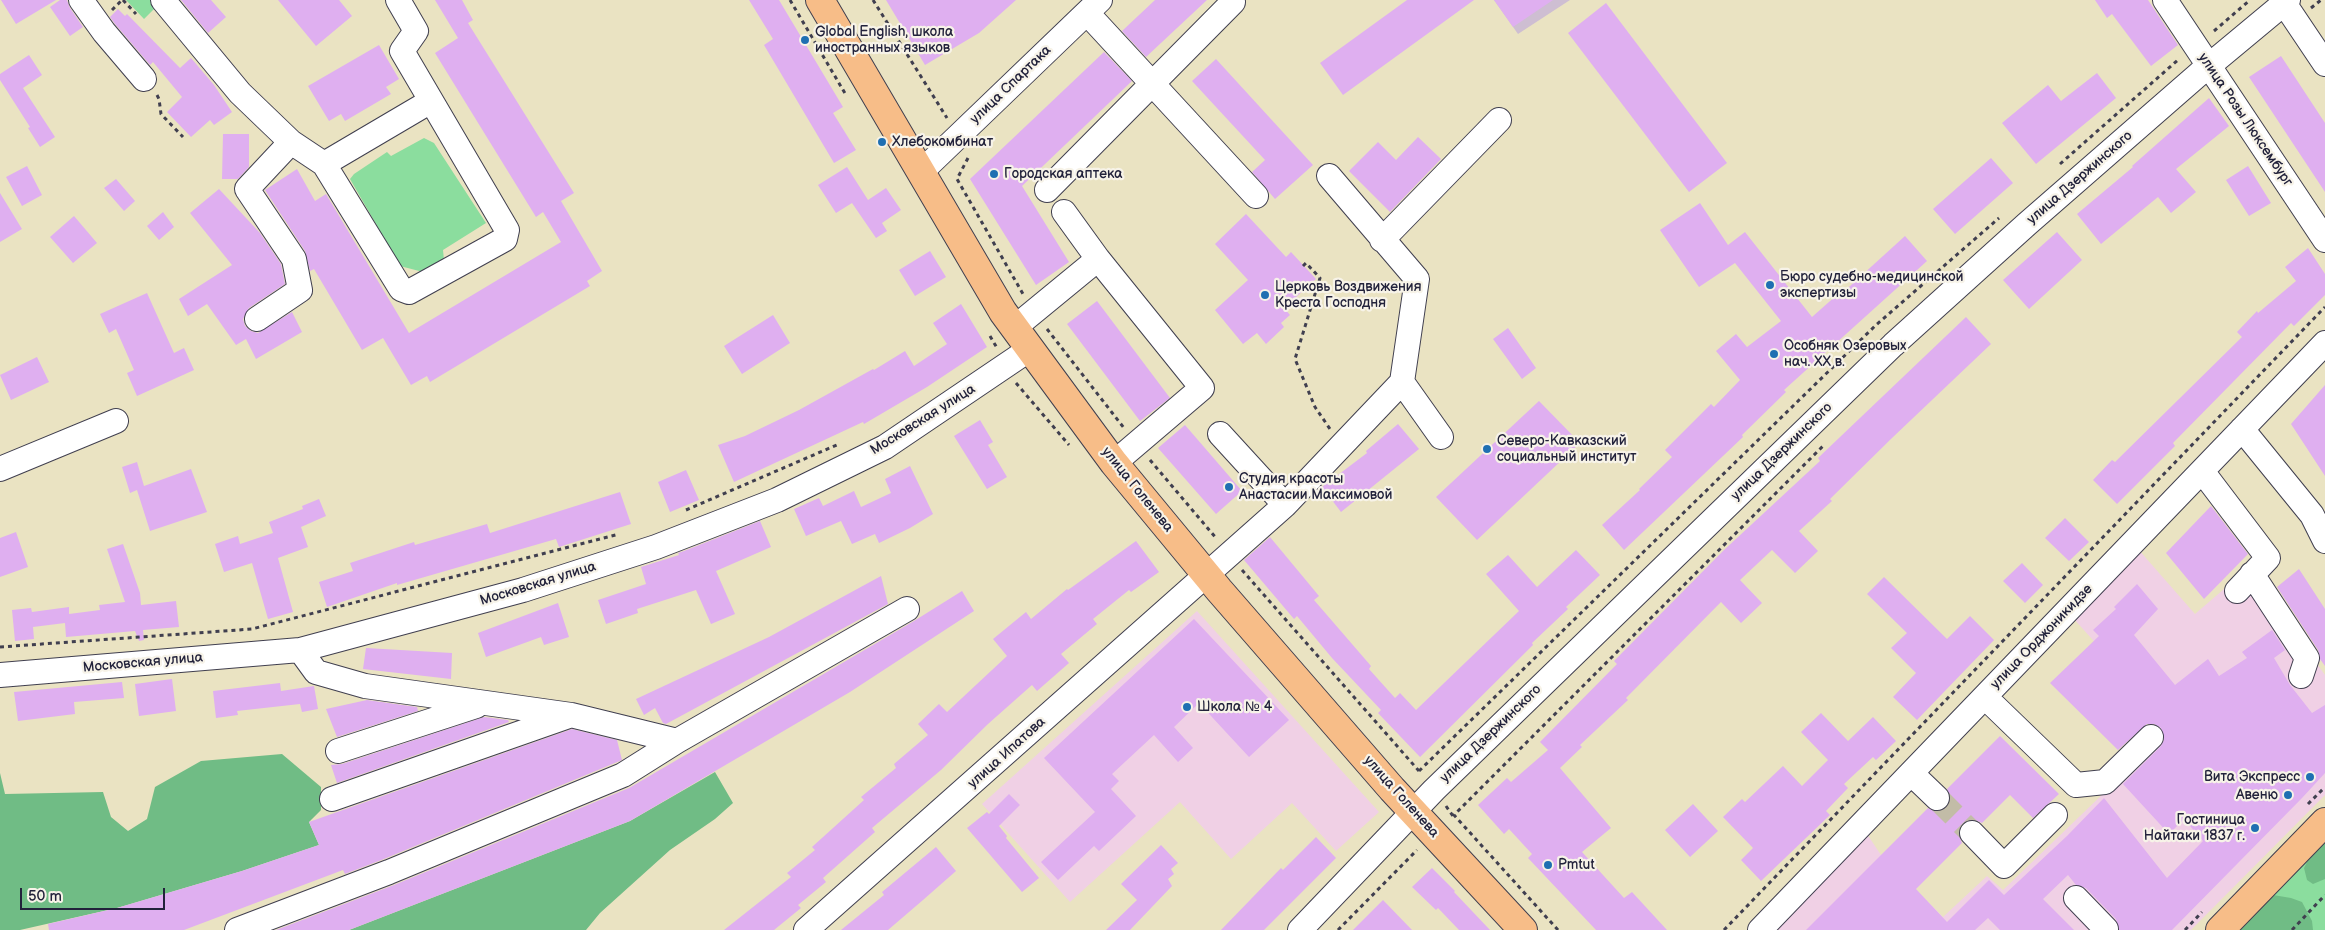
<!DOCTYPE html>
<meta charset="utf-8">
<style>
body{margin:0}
#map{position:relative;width:2325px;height:930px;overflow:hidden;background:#eae3c2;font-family:"Balsamiq Sans",sans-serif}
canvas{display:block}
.scale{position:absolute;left:20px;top:888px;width:145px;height:22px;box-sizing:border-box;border:2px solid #22223b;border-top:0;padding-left:6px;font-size:15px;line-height:18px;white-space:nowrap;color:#22223b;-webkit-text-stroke:4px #f7f3e8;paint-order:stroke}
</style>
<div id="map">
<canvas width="2325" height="930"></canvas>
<div class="scale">50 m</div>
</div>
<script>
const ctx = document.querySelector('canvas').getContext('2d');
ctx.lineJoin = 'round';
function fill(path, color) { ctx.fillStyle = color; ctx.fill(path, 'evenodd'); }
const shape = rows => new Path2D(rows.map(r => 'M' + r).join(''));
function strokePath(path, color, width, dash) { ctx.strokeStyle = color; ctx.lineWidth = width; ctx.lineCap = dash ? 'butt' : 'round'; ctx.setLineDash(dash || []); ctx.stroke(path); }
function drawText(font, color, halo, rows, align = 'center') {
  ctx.font = font + ' "Balsamiq Sans",sans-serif'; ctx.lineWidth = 4.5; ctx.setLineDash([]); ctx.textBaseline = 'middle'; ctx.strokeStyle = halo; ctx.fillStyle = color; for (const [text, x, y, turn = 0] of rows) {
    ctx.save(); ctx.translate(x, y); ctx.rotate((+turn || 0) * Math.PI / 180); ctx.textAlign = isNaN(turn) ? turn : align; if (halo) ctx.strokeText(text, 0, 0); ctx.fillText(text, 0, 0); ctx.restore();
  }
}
fill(shape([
 [2138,549,2195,614,2252,565,2272,591,2321,660,2317,664,2325,675,2325,795,2191,930,1775,930,1867,834,1881,855,1943,917,1987,876,2003,890,2157,742,2161,716,2074,619],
 [1197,611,1379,812,1336,851,1292,803,1231,859,1180,802,1070,902,982,804]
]), '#f0d0e5');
fill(shape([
 [1494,0,1570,0,1518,34]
]), '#cebed2');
fill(shape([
 [126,0,151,0,156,7,144,19],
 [424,138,434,143,486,223,443,250,444,260,423,272,400,266,350,179,354,174,387,152,391,156],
 [2325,841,2325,930,2239,930]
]), '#8bdd9e');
fill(shape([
 [282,754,321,787,321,810,309,822,319,845,242,871,117,908,20,930,0,930,0,773,5,794,103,792,111,817,128,831,147,819,155,787,201,761],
 [715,772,733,803,715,819,670,850,600,913,586,930,349,930,630,821],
 [2325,843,2325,879,2313,884,2307,880,2304,868,2309,858],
 [2273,895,2291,898,2302,902,2312,921,2313,930,2239,930]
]), '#70bc85');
fill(shape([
 [1,0,56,0,16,24],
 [60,0,67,0,70,8,83,27,70,36,50,7],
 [181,0,211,0,226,17,208,33],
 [278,0,339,0,352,16,316,46],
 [435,0,462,0,473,20,468,23,574,193,561,201,602,271,587,281,590,286,430,382,427,376,411,385,383,338,362,350,314,269,310,271,305,251,265,190,297,169,315,201,326,194,409,333,561,242,543,212,536,217,435,53,458,38],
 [749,0,779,0,843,107,833,113,856,150,834,163,764,45,773,39],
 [886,0,1016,0,979,33,925,65],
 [1155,0,1207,0,1146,57,1122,31],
 [1407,0,1474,0,1343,95,1320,63],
 [1494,0,1553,0,1513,27],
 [2095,0,2148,0,2178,45,2151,66,2112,14,2107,18],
 [1606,3,1727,163,1689,192,1568,33],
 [118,9,125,16,127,14,180,68,191,58,214,85,232,112,214,125,210,120,191,137,167,112,182,97,153,62,150,65,115,24,110,17],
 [379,45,399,79,386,87,391,94,345,121,341,114,329,121,308,86],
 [1104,52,1132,81,1022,186,1069,262,1036,285,970,179],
 [29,55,42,75,23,88,55,137,40,147,28,128,30,127,0,80,0,74],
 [2281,56,2325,123,2325,192,2249,77],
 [1216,59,1313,165,1275,199,1252,172,1265,160,1192,81],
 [2097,73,2116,98,2036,164,2002,123,2048,85,2061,101],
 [2209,98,2229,126,2176,169,2196,192,2171,213,2158,197,2101,244,2077,214,2133,167,2132,166],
 [223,134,249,134,249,167,238,179,222,179],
 [1418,137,1441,159,1390,212,1349,171,1378,142,1396,160],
 [1991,158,2013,183,1955,234,1933,209],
 [27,166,42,195,22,206,6,177],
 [2248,166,2271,203,2249,216,2226,180],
 [847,167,868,200,886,188,901,210,882,223,887,231,876,238,852,203,836,213,818,185],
 [116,179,135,201,124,211,104,188],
 [219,189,260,233,281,264,285,284,249,308,243,319,245,326,251,331,258,333,292,312,302,332,256,359,246,339,236,345,207,304,188,316,179,299,232,265,190,213],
 [0,193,22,229,0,242],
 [1700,203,1728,245,1745,232,1812,317,1838,294,1839,296,1905,236,1927,261,1784,390,1786,392,1742,435,1743,437,1624,550,1602,525,1640,490,1639,489,1672,457,1665,450,1711,404,1714,407,1740,380,1716,351,1736,334,1747,347,1781,321,1735,263,1699,287,1660,230],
 [163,212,174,227,159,240,147,226],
 [1246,214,1286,257,1291,252,1316,279,1284,308,1290,315,1281,323,1284,327,1266,344,1257,333,1243,344,1215,310,1248,280,1215,244],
 [74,216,97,243,73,263,50,237],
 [2057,232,2082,260,2029,309,2003,280],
 [2308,248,2325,274,2325,295,2294,326,2291,323,2173,443,2175,446,2117,504,2093,480,2112,460,2115,462,2242,337,2237,332,2257,311,2258,313,2296,281,2285,267],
 [930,251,946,277,915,296,899,270],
 [147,293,174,353,184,348,194,370,137,396,127,373,134,370,116,329,109,333,100,314],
 [1097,301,1170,398,1140,421,1067,324],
 [961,304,987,347,927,387,864,424,863,422,734,482,718,445,745,436,799,410,873,369,874,370,905,351,914,366,947,344,933,323],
 [773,315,790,343,742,374,724,346],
 [1966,317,1991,344,1892,438,1830,499,1832,501,1799,531,1818,551,1795,573,1772,550,1740,580,1762,603,1741,623,1721,602,1626,698,1628,700,1580,745,1582,747,1560,768,1611,828,1582,852,1624,898,1632,892,1667,930,1596,930,1528,858,1532,854,1509,829,1504,834,1478,805,1507,778,1511,782,1548,750,1540,742,1617,664,1614,661,1724,550,1820,461,1818,458],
 [1508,328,1536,368,1522,379,1493,339],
 [37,357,49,382,11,400,0,375],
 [2325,385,2325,476,2291,424],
 [1539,401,1580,443,1477,540,1436,497],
 [980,420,993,442,988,445,1007,477,987,489,954,436],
 [1398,424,1419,449,1341,512,1322,487,1367,453,1366,451],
 [1185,425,1242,491,1216,514,1158,448],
 [137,462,144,486,191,469,207,512,150,531,137,490,130,493,122,467],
 [910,466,933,514,910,528,879,543,875,534,852,544,841,521,806,536,794,509,819,498,823,506,854,491,861,507,891,493,885,479],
 [686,470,699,500,670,512,658,482],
 [620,492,631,524,559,547,556,539,397,585,397,583,327,607,319,582,353,571,350,563,414,542,415,545,487,524,490,533],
 [319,499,326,516,301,527,308,547,278,558,293,612,268,619,252,563,224,572,215,544,238,536,240,544,273,533,269,522,303,509,302,506],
 [2211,506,2248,554,2204,599,2166,553],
 [2065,518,2089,542,2069,561,2045,538],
 [760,521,771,547,716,571,735,614,711,624,696,590,637,609,638,613,606,624,598,600,646,584,641,567,679,555,678,553,684,551],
 [16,532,28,567,0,577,0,538],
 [1270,537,1319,596,1314,600,1371,666,1369,669,1395,698,1400,693,1416,710,1519,611,1486,574,1508,555,1537,587,1576,550,1600,575,1566,607,1568,609,1532,643,1533,645,1420,757,1378,713,1381,710,1332,658,1297,616,1294,619,1244,560],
 [1136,541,1159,572,1131,592,1129,590,1093,619,1097,624,1061,654,1069,663,1037,691,1032,685,988,724,941,770,872,828,875,832,823,878,826,882,798,905,801,908,774,930,724,930,791,877,787,873,815,850,812,847,864,800,861,797,896,768,894,764,928,735,918,724,939,704,947,712,1007,656,993,639,1026,612,1031,619,1067,589,1068,590],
 [123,544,140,593,141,605,176,601,179,627,143,630,144,640,139,641,135,631,66,637,65,623,33,627,34,639,15,641,12,610,31,608,32,612,69,607,69,614,100,610,99,605,125,602,107,549],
 [2022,563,2043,585,2025,603,2003,581],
 [2299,569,2325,609,2325,666,2320,659,2318,650,2277,587],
 [881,576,888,604,666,724,663,723,655,708,644,715,636,699,769,637],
 [1884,577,1947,639,1970,616,1994,640,1917,720,1893,697,1916,673,1891,648,1907,633,1867,594],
 [2137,584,2158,609,2134,635,2175,685,2208,659,2219,676,2247,658,2242,652,2272,630,2285,650,2274,658,2290,685,2312,713,2325,705,2325,773,2302,798,2172,930,2119,930,2116,919,2086,888,2076,885,2068,875,2043,899,2074,930,2000,930,1988,918,1975,930,1806,930,1928,808,1934,811,1947,808,1950,801,1947,789,2000,736,2059,794,2033,818,2010,795,1982,823,1975,820,1969,820,1962,824,1959,836,1962,843,1916,889,1947,922,1989,880,2004,895,2067,836,2104,798,2167,878,2203,841,2184,819,2169,834,2123,784,2161,746,2164,740,2161,728,2154,724,2147,724,2118,750,2050,683,2099,636,2093,630,2116,609,2114,607],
 [962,591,974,611,850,692,630,821,349,930,276,930,394,885,629,788,914,621],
 [558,603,569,637,544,645,541,637,486,657,478,633],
 [1194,619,1289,720,1249,757,1199,703,1174,727,1193,748,1178,762,1154,735,1112,774,1119,781,1111,789,1136,816,1099,851,1094,846,1058,880,1041,862,1095,812,1044,758],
 [366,648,452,653,451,679,363,669],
 [172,679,176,711,139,716,135,684],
 [122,682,124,698,74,702,75,714,18,721,14,692],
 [280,683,281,691,314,686,318,709,302,712,300,704,237,711,238,715,216,718,213,691],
 [367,700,417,707,418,711,337,737,326,709],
 [1821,713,1848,741,1873,717,1896,741,1876,760,1873,757,1844,784,1848,788,1826,811,1830,815,1761,881,1741,860,1753,848,1723,817,1742,799,1745,802,1783,766,1802,786,1828,760,1801,732],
 [484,717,508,720,509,722,337,783,331,765,342,764],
 [572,729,617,740,622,760,384,859,345,874,343,870,184,930,49,930,48,924,117,908,242,871,319,845,309,822],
 [1009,794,1020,805,999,826,1007,836,1006,838,1039,878,1022,892,967,828,987,812,989,814],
 [1693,804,1718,831,1690,857,1665,830],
 [1316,837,1336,858,1264,930,1221,930,1281,868,1283,870],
 [1161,845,1178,863,1171,869,1174,874,1168,879,1172,886,1130,930,1106,930,1137,900,1121,884],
 [936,847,956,871,923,900,888,930,841,930,884,895,882,892],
 [1432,868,1455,891,1454,892,1490,930,1459,930,1438,908,1436,910,1412,887],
 [1383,900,1412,930,1353,930]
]), '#dfaff0');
strokePath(shape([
 [1937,798,1972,833]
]), '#c2bca7', 24, [24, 12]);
const minor = shape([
 [81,0,104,32,144,79],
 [163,0,240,93,291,142,324,164,401,289,409,292,505,239,507,230,402,51,416,31,398,0],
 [2165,0,2325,240],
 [2284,3,2325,64],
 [1087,13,1256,196],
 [324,164,431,101],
 [922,171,1100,0],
 [1329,176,1417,279,1402,382],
 [1047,190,1233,2],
 [1064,212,1098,259,1202,388,1114,463],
 [1382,240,1499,120],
 [257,319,300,290,294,259,247,189,291,142],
 [1014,328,1098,259],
 [2242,429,2312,515,2325,541],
 [1220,434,1285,505],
 [0,469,116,421],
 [2202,471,2268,558,2237,591],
 [2252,574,2307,658,2301,676],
 [300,650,316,672,365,686,571,715,677,741],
 [0,675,300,650,523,590,656,547,777,500,885,447,1030,349],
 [1985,697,2076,785,2105,782,2151,737],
 [338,751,476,706],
 [1912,774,1937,798],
 [332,799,566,717],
 [1972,833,2004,866,2055,815],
 [2076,898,2106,929],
 [237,930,389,872,623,775,677,741,907,609],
 [806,930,1285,505,1402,382,1441,437],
 [1300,930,1434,790,1893,345,2027,224,2199,74,2288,0],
 [1760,930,2325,343]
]);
const major = shape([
 [820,0,1003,312,1114,463,1219,590,1392,789,1523,930],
 [2220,930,2325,822]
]);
strokePath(minor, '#403f4f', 26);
strokePath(major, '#403f4f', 30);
strokePath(shape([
 [123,0,136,14],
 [790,0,846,95],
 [873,0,947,118],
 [2311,8,2321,0],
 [112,10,122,0],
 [2214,31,2250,0],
 [157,95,159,99,161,114,183,137],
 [968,158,957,179,1023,294],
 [2060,164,2179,59],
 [1303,266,1306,263,1320,278,1295,359,1315,407,1330,429],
 [1047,329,1124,428],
 [990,336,997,348],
 [1016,383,1069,445],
 [1150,460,1216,538],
 [686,510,839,444],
 [1242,570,1419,771],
 [0,647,252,629,619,534],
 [1419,771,1876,325,1999,218],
 [2308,804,2325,787],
 [1446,806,1453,816],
 [1338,930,1417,850],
 [1558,930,1454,815,1823,446],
 [1724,930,2325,307],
 [2185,930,2202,912],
 [2292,930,2325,895]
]), '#403f4f', 3, [4, 4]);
strokePath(minor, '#fff', 24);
strokePath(major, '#f7bd88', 28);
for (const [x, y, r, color] of [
 [805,40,5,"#1f6fb2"],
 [882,142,5,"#1f6fb2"],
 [994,174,5,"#1f6fb2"],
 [1770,285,5,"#1f6fb2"],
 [1265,295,5,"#1f6fb2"],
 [1774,354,5,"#1f6fb2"],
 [1487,449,5,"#1f6fb2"],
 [1229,487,5,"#1f6fb2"],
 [1187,707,5,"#1f6fb2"],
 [2310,777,5,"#1f6fb2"],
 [2288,795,5,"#1f6fb2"],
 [2255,828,5,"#1f6fb2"],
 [1548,865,5,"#1f6fb2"]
]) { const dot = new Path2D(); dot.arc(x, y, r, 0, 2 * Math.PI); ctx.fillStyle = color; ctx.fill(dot); strokePath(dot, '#f7f3e8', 2); }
drawText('14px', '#22223b', '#f7f3e8', [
 ["Global English, школа",815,32],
 ["иностранных языков",815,48],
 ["Хлебокомбинат",892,142],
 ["Городская аптека",1004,174],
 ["Бюро судебно-медицинской",1780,277],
 ["экспертизы",1780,293],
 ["Церковь Воздвижения",1275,287],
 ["Креста Господня",1275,303],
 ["Особняк Озеровых",1784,346],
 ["нач. ХХ в.",1784,362],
 ["Северо-Кавказский",1497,441],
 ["социальный институт",1497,457],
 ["Студия красоты",1239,479],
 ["Анастасии Максимовой",1239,495],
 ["Школа № 4",1197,707],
 ["Вита Экспресс",2300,777,"right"],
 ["Авеню",2278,795,"right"],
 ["Гостиница",2245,820,"right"],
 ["Найтаки 1837 г.",2245,836,"right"],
 ["Pmtut",1558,865]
], 'left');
drawText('14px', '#22223b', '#f7f3e8', [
 ["улица Спартака",1011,85,-44],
 ["улица Розы Люксембург",2245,120,56],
 ["улица Дзержинского",2080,178,-41],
 ["Московская улица",923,420,-32],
 ["улица Дзержинского",1782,452,-44],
 ["улица Голенева",1137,490,51],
 ["Московская улица",538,584,-17],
 ["улица Орджоникидзе",2042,637,-46],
 ["Московская улица",143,663,-5],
 ["улица Дзержинского",1491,734,-44],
 ["улица Ипатова",1007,753,-42],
 ["улица Голенева",1401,797,48]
]);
</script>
